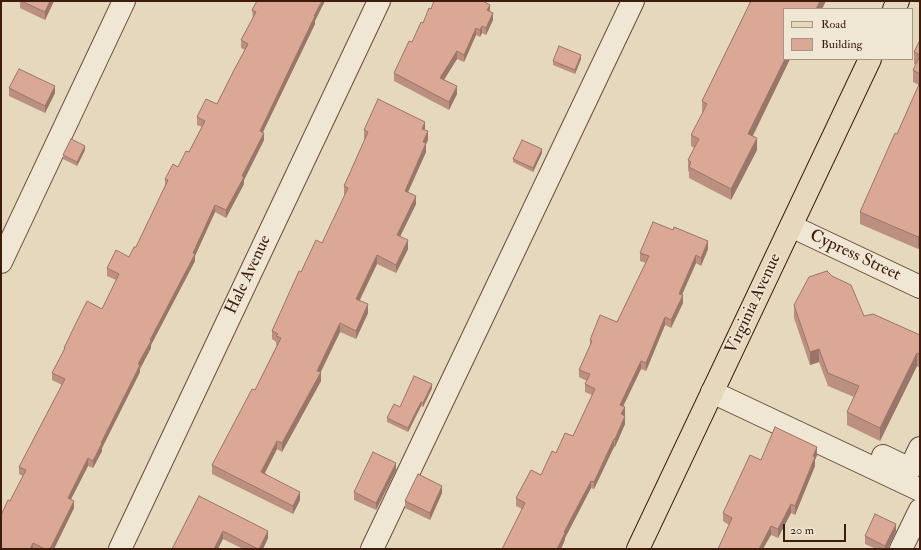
<!DOCTYPE html>
<style>
body{margin:0}
#map{position:relative;width:921px;height:550px;overflow:hidden;background:#e6d8bc;font-family:"IM FELL Double Pica",serif}
canvas{display:block}
.frame{position:absolute;inset:0;border:2px solid #3d1c0d;pointer-events:none}
.legend{position:absolute;left:783px;top:8px;width:130px;height:52px;box-sizing:border-box;background:#efe6d3;border:1px solid #a89584;margin:0;padding:5px 7px;list-style:none;font-size:12px;color:#3d1c0d}
.legend li{display:flex;align-items:center;gap:8px;height:20px}
.legend b{width:20px;border:1px solid #a89584}
.scale{position:absolute;left:783px;top:524px;width:63px;height:18px;box-sizing:border-box;border:2px solid #3d1c0d;border-top:0;padding-left:5px;font-size:12px;line-height:14px;white-space:nowrap;color:#3d1c0d;-webkit-text-stroke:3px #efe6d3;paint-order:stroke}
</style>
<div id="map">
<canvas width="921" height="550"></canvas>
<div class="frame"></div>
<ul class="legend">
<li><b style="height:5px;background:#e6d8bc"></b>Road</li>
<li><b style="height:11px;background:#dba896"></b>Building</li>
</ul>
<div class="scale">20 m</div>
</div>
<script>
const ctx = document.querySelector('canvas').getContext('2d');
ctx.lineJoin = 'round';
const shape = rows => new Path2D(rows.map(r => 'M' + r).join(''));
function strokePath(path, color, width, dash) { ctx.strokeStyle = color; ctx.lineWidth = width; ctx.lineCap = dash ? 'butt' : 'round'; ctx.setLineDash(dash || []); ctx.stroke(path); }
function fill(path, color) { ctx.fillStyle = color; ctx.fill(path, 'evenodd'); }
function drawText(font, color, halo, rows, align = 'center') {
  ctx.font = font + ' "IM FELL Double Pica",serif'; ctx.lineWidth = 3; ctx.setLineDash([]); ctx.textBaseline = 'middle'; ctx.strokeStyle = halo; ctx.fillStyle = color; for (const [text, x, y, turn = 0] of rows) {
    ctx.save(); ctx.translate(x, y); ctx.rotate((+turn || 0) * Math.PI / 180); ctx.textAlign = isNaN(turn) ? turn : align; if (halo) ctx.strokeText(text, 0, 0); ctx.fillText(text, 0, 0); ctx.restore();
  }
}
const minor = shape([
 [791,226,920,287],
 [1,262,124,1],
 [712,392,920,490],
 [883,456,910,469,920,448],
 [120,549,379,1],
 [372,549,633,1],
 [901,549,920,510]
]);
const major = shape([
 [894,9,898,1],
 [638,549,870,59]
]);
strokePath(minor, '#674b39', 24);
strokePath(major, '#3d1c0d', 24);
strokePath(minor, '#efe6d3', 22);
strokePath(major, '#e6d8bc', 22);
fill(shape([
 [20,1,54,1,45,20,20,8],
 [746,1,826,1,784,9,784,59,790,59,753,136,757,150,731,200,689,178,689,172,688,171,688,160,694,148,691,146,691,135,703,113,702,113,702,101,750,3],
 [486,3,490,11,493,20,486,35,482,33,480,37,476,35,464,62,457,59,444,80,457,94,449,110,394,81,394,73,431,9],
 [252,10,315,21,315,24,263,132,264,140,244,180,244,184,226,218,215,212,195,256,195,261,151,345,151,348,140,369,140,372,102,448,102,451,93,468,88,466,71,499,74,508,54,549,1,549,10,501,23,476,19,474,19,467,62,385,52,380,52,373,64,350,64,348,102,309,116,280,107,276,107,268,129,257,136,247,165,186,165,179,178,167,189,152,202,127,197,125,197,117,217,104,245,50,241,48,241,40,253,18],
 [920,40,920,246,918,249,860,224,860,212,897,134,919,85,913,82,913,70,916,65,914,64,914,52],
 [581,59,575,74,553,65,553,61],
 [9,88,55,93,45,113,9,96],
 [364,130,425,130,428,140,426,143,426,152,408,192,416,204,400,236,408,249,396,273,377,264,360,300,368,313,356,339,340,332,321,372,321,381,282,452,277,449,265,473,300,500,293,514,212,474,212,465,255,390,277,345,276,345,276,342,272,339,272,331,301,272,322,243,345,195,344,194,344,186,365,139,364,139],
 [85,150,77,166,63,159,63,155],
 [542,153,533,172,513,162,513,159],
 [708,249,701,266,696,263,682,295,683,303,671,328,665,325,646,371,641,369,623,406,625,415,624,416,625,424,615,447,614,447,594,489,591,488,565,538,565,540,522,509,516,506,516,498,541,475,556,453,573,436,592,395,585,392,585,384,587,381,579,377,579,370,590,346,590,340,617,322,646,263,640,261,640,253],
 [794,305,864,316,920,335,920,368,917,366,880,441,847,425,847,412,854,397,828,386,819,362,810,365,794,318],
 [432,388,423,407,421,406,408,432,387,422,387,418,400,407],
 [817,455,815,460,815,466,795,515,791,513,778,538,771,535,729,525,723,521,723,513,761,460],
 [396,470,376,510,354,500,354,492],
 [442,493,430,520,405,508,405,501],
 [199,496,268,538,263,549,243,549,223,539],
 [896,531,888,549,876,549,865,544,865,536]
]), '#bc9081');
fill(shape([
 [50,1,54,1,45,20,45,12],
 [322,1,325,1,315,21,315,24,260,138,260,131,314,16],
 [820,1,826,1,822,9,816,9],
 [490,5,490,12,487,10],
 [493,13,493,20,486,35,486,28],
 [482,26,482,33,480,37,480,30],
 [476,28,476,35,464,62,464,55],
 [457,51,457,59,440,86,440,78],
 [581,55,581,59,575,74,575,70],
 [785,59,790,59,748,145,748,134],
 [55,86,55,93,45,113,45,106],
 [457,86,457,94,449,110,449,102],
 [425,122,425,130,422,129],
 [428,131,428,140,423,150,423,142],
 [264,133,264,140,244,180,244,184,226,218,226,210,242,176],
 [757,138,757,150,731,200,731,189],
 [426,143,426,152,405,199,405,191],
 [85,146,85,150,77,166,77,162],
 [542,149,542,153,533,172,533,168],
 [416,196,416,204,397,243,397,235],
 [215,205,215,212,195,256,195,261,151,345,151,348,140,369,140,372,102,448,102,451,93,468,93,461,101,443,150,340,193,253],
 [920,234,920,246,918,249,918,237],
 [408,240,408,249,396,273,396,265],
 [708,241,708,249,701,266,701,258],
 [377,255,377,264,356,307,356,299],
 [696,255,696,263,679,301,679,294],
 [683,295,683,303,671,328,671,320],
 [368,304,368,313,356,339,356,331],
 [665,317,665,325,646,371,646,363],
 [340,323,340,332,320,373,321,372,321,381,282,452,282,443],
 [819,349,819,362,810,365,810,352],
 [917,353,917,366,880,441,880,428],
 [641,361,641,369,620,413,620,405],
 [432,384,432,388,423,407,423,403],
 [421,402,421,406,408,432,408,428],
 [625,407,625,415,621,422,621,414],
 [625,416,625,424,615,447,615,439],
 [614,439,614,447,594,489,594,482],
 [277,441,277,449,261,480,261,472],
 [817,447,817,455,815,460,815,466,795,515,795,506,813,456],
 [88,458,88,466,68,505,68,498],
 [396,463,396,470,376,510,376,503],
 [591,481,591,488,565,538,565,540,561,549,557,549,564,532],
 [442,486,442,493,430,520,430,513],
 [300,492,300,500,293,514,293,506],
 [74,501,74,508,54,549,50,549],
 [791,504,791,513,778,538,778,529],
 [896,524,896,531,888,549,885,549,885,546],
 [771,526,771,535,763,549,759,549],
 [223,531,223,539,218,549,214,549],
 [268,531,268,538,263,549,259,549],
 [33,543,33,549,30,549]
]), '#997669');
const building = shape([
 [21,1,50,1,45,12,21,1],
 [257,1,322,1,314,16,315,16,260,131,264,133,242,176,244,177,226,210,215,205,193,253,195,254,150,340,151,341,138,364,140,365,101,443,102,443,93,461,88,458,68,498,74,501,50,549,45,549,33,543,30,549,1,549,1,515,8,500,10,501,26,470,19,467,65,379,52,373,65,348,64,348,76,323,87,301,102,309,119,274,107,268,116,250,129,257,134,247,136,247,168,180,165,179,173,164,178,167,186,151,189,152,205,121,197,117,206,99,217,104,233,72,248,44,241,40,256,12,252,10,257,1],
 [434,1,483,1,490,5,487,10,493,13,486,28,482,26,480,30,476,28,464,55,457,51,440,78,457,86,449,102,394,73,409,41,412,42,421,22,423,23,429,8,431,9,434,1],
 [751,1,820,1,816,9,784,9,784,59,785,59,748,134,757,138,731,189,689,167,691,162,688,160,699,139,691,135,707,104,702,101,751,1],
 [920,40,920,55,914,52,920,40],
 [559,46,581,55,575,70,553,61,559,46],
 [920,56,920,74,913,70,920,56],
 [19,69,55,86,45,106,9,88,19,69],
 [920,82,920,234,918,237,860,212,895,133,897,134,920,82],
 [378,99,425,122,422,129,428,131,423,142,426,143,405,191,416,196,397,235,408,240,396,265,377,255,356,299,368,304,356,331,340,323,317,371,321,372,282,443,277,441,261,472,300,492,293,506,212,465,252,389,255,390,281,338,276,336,278,334,272,331,299,271,301,272,316,240,322,243,348,188,344,186,368,132,364,130,378,99],
 [71,139,85,146,77,162,63,155,71,139],
 [522,140,542,149,533,168,513,159,522,140],
 [653,222,673,230,674,227,708,241,701,258,696,255,679,294,683,295,671,320,665,317,646,363,641,361,620,405,625,407,621,414,625,416,615,439,614,439,594,482,591,481,564,532,565,533,557,549,502,549,525,503,516,498,531,470,541,475,552,451,556,453,565,433,573,436,595,389,585,384,590,374,579,370,592,341,590,340,600,315,617,322,649,256,640,253,653,222],
 [827,271,832,276,851,285,864,316,873,314,920,335,920,354,917,353,880,428,847,412,859,386,828,373,819,349,810,352,794,305,809,277,827,271],
 [414,376,432,384,423,403,421,402,408,428,387,418,394,404,400,407,414,376],
 [775,427,817,447,813,456,815,457,795,506,791,504,778,529,771,526,759,549,718,549,732,518,723,513,750,455,761,460,775,427],
 [373,452,396,463,376,503,354,492,373,452],
 [418,474,442,486,430,513,405,501,418,474],
 [199,496,268,531,259,549,258,549,223,531,214,549,172,549,199,496],
 [875,514,896,524,885,546,865,536,875,514]
]);
fill(building, '#dba896');
strokePath(building, '#997669', 1);
drawText('17px', '#3d1c0d', '#efe6d3', [
 ["Cypress Street",855,256,25],
 ["Hale Avenue",249,275,-65],
 ["Virginia Avenue",754,304,-65]
]);
</script>
